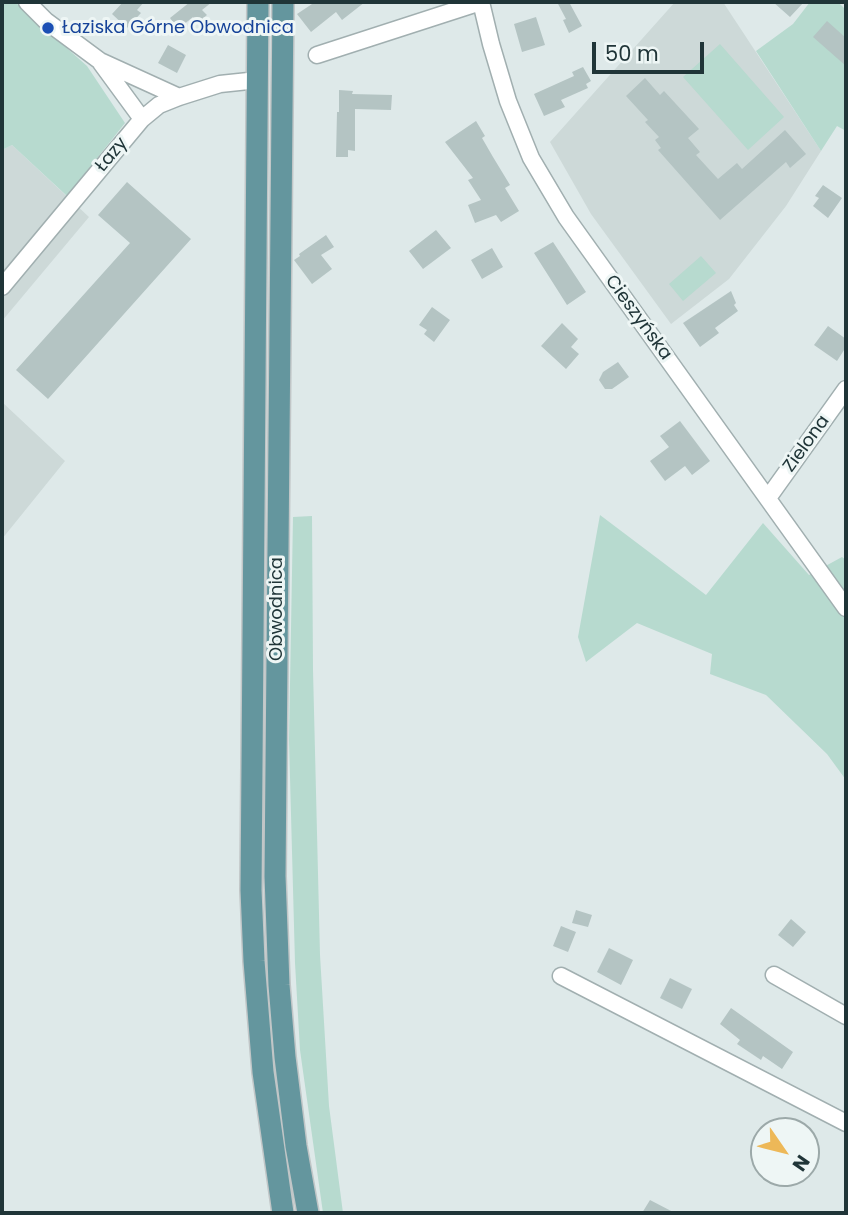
<!DOCTYPE html>
<meta charset="utf-8">
<style>
body{margin:0}
#map{position:relative;width:848px;height:1215px;overflow:hidden;background:#dee9e9;font-family:Poppins,sans-serif}
canvas{display:block}
.frame{position:absolute;inset:0;border:4px solid #203538;pointer-events:none}
.north{position:absolute;left:750px;top:1117px;width:70px;height:70px;box-sizing:border-box;background:#eef6f5;border:2px solid #9ca9a9;border-radius:50%;rotate:125deg;font-size:19px;font-weight:700;line-height:28px;text-align:center;color:#203538}
.north::after{content:'';display:block;margin:auto;width:24px;height:32px;background:#edb858;clip-path:polygon(50% 0,100% 100%,50% 72%,0 100%)}
.scale{position:absolute;left:592px;top:42px;width:112px;height:32px;box-sizing:border-box;border:4px solid #203538;border-top:0;padding-left:9px;font-size:21px;line-height:24px;white-space:nowrap;color:#203538;-webkit-text-stroke:5px #eef6f5;paint-order:stroke}
</style>
<div id="map">
<canvas width="848" height="1215"></canvas>
<div class="frame"></div>
<div class="north">N</div>
<div class="scale">50 m</div>
</div>
<script>
const ctx = document.querySelector('canvas').getContext('2d');
ctx.lineJoin = 'round';
function fill(path, color) { ctx.fillStyle = color; ctx.fill(path, 'evenodd'); }
const shape = rows => new Path2D(rows.map(r => 'M' + r).join(''));
function strokePath(path, color, width, dash) { ctx.strokeStyle = color; ctx.lineWidth = width; ctx.lineCap = dash ? 'butt' : 'round'; ctx.setLineDash(dash || []); ctx.stroke(path); }
function drawText(font, color, halo, rows, align = 'center') {
  ctx.font = font + ' Poppins,sans-serif'; ctx.lineWidth = 6; ctx.setLineDash([]); ctx.textBaseline = 'middle'; ctx.strokeStyle = halo; ctx.fillStyle = color; for (const [text, x, y, turn = 0] of rows) {
    ctx.save(); ctx.translate(x, y); ctx.rotate((+turn || 0) * Math.PI / 180); ctx.textAlign = isNaN(turn) ? turn : align; if (halo) ctx.strokeText(text, 0, 0); ctx.fillText(text, 0, 0); ctx.restore();
  }
}
fill(shape([
 [675,2,723,2,821,151,786,206,729,279,671,324,591,214,550,142],
 [12,145,89,217,2,321,2,150],
 [2,402,65,461,2,539]
]), '#cdd9d8');
fill(shape([
 [2,2,15,2,87,66,125,123,67,196,12,145,2,150],
 [810,2,838,2,846,10,846,131,837,126,821,151,756,51,793,24],
 [720,44,784,117,748,150,683,77],
 [701,256,716,273,683,301,669,284],
 [600,515,706,595,763,523,809,575,842,557,846,560,846,780,827,754,766,695,710,674,712,654,637,623,586,662,578,637],
 [312,516,313,670,320,955,329,1106,343,1213,323,1213,300,1050,295,963,289,740,293,517]
]), '#b7dacf');
fill(shape([
 [123,2,144,2,137,10,141,13,127,28,112,14],
 [190,2,212,2,202,10,207,15,197,23,193,17,178,29,170,18],
 [315,2,365,2,342,20,336,12,311,32,297,14],
 [557,2,569,2,582,26,569,33,563,20,566,19],
 [773,2,804,2,790,17],
 [536,17,545,45,522,52,514,24],
 [827,21,846,38,846,66,813,37],
 [168,45,186,55,177,73,158,63],
 [583,67,591,81,586,84,588,88,561,100,565,107,544,116,534,94,574,76,572,72],
 [645,78,660,95,664,91,699,129,688,138,700,152,696,155,718,179,737,163,742,169,785,130,806,154,790,168,786,162,720,220,658,150,661,148,655,140,659,137,645,122,648,120,626,96],
 [339,90,353,91,352,94,392,95,391,110,355,109,355,151,348,150,348,157,336,157,337,112,339,112],
 [476,121,485,136,482,138,493,157,510,185,505,188,519,211,501,222,496,215,475,223,468,205,481,200,468,180,473,178,445,142],
 [127,182,191,239,48,399,16,370,130,243,98,215],
 [823,185,842,198,828,218,813,206,819,198,815,196],
 [436,230,451,248,423,269,409,251],
 [326,235,334,247,321,255,332,269,312,284,294,260,300,256,299,254],
 [553,242,586,292,567,305,534,253],
 [492,248,503,267,482,279,471,260],
 [731,291,736,303,734,305,738,311,715,328,719,333,700,347,683,323],
 [432,307,450,320,434,342,424,334,427,330,419,325],
 [562,323,578,339,571,347,579,354,566,369,541,346],
 [828,326,846,339,846,347,837,361,814,345],
 [618,362,629,377,612,389,605,389,599,380,603,372],
 [680,421,710,461,692,475,685,466,665,481,650,461,669,447,660,436],
 [576,910,592,915,588,927,572,923],
 [791,919,806,932,793,947,778,935],
 [561,926,576,932,568,952,553,946],
 [609,948,633,960,621,985,597,972],
 [670,978,692,989,682,1009,660,998],
 [731,1008,793,1052,782,1069,763,1056,761,1060,737,1044,740,1040,720,1024],
 [650,1200,675,1213,642,1213]
]), '#b4c4c3');
const minor = shape([
 [27,2,46,21,100,61,179,97],
 [317,55,481,2,491,44,508,101,531,158,566,217,846,608],
 [101,63,142,119],
 [2,287,142,119,159,105,179,97,220,84,258,80],
 [768,498,846,389],
 [774,975,846,1016],
 [561,976,846,1123]
]);
const major = shape([
 [258,2,251,890,254,961,263,1072,283,1213],
 [283,2,275,876,279,985,285,1057,296,1146,308,1213]
]);
strokePath(minor, '#a1afb0', 19);
strokePath(major, '#c1c6c7', 24);
strokePath(minor, '#fff', 16);
strokePath(major, '#64969e', 21);
for (const [x, y, r, color] of [
 [48,28,7,"#1a4fb4"]
]) { const dot = new Path2D(); dot.arc(x, y, r, 0, 2 * Math.PI); ctx.fillStyle = color; ctx.fill(dot); strokePath(dot, '#eef6f5', 2.5); }
drawText('18px', '#164399', '#eef6f5', [
 ["Łaziska Górne Obwodnica",62,28]
], 'left');
drawText('18px', '#203538', '#eef6f5', [
 ["Łazy",112,155,-50],
 ["Cieszyńska",638,318,54],
 ["Zielona",807,444,-54],
 ["Obwodnica",277,609,-90]
]);
</script>
